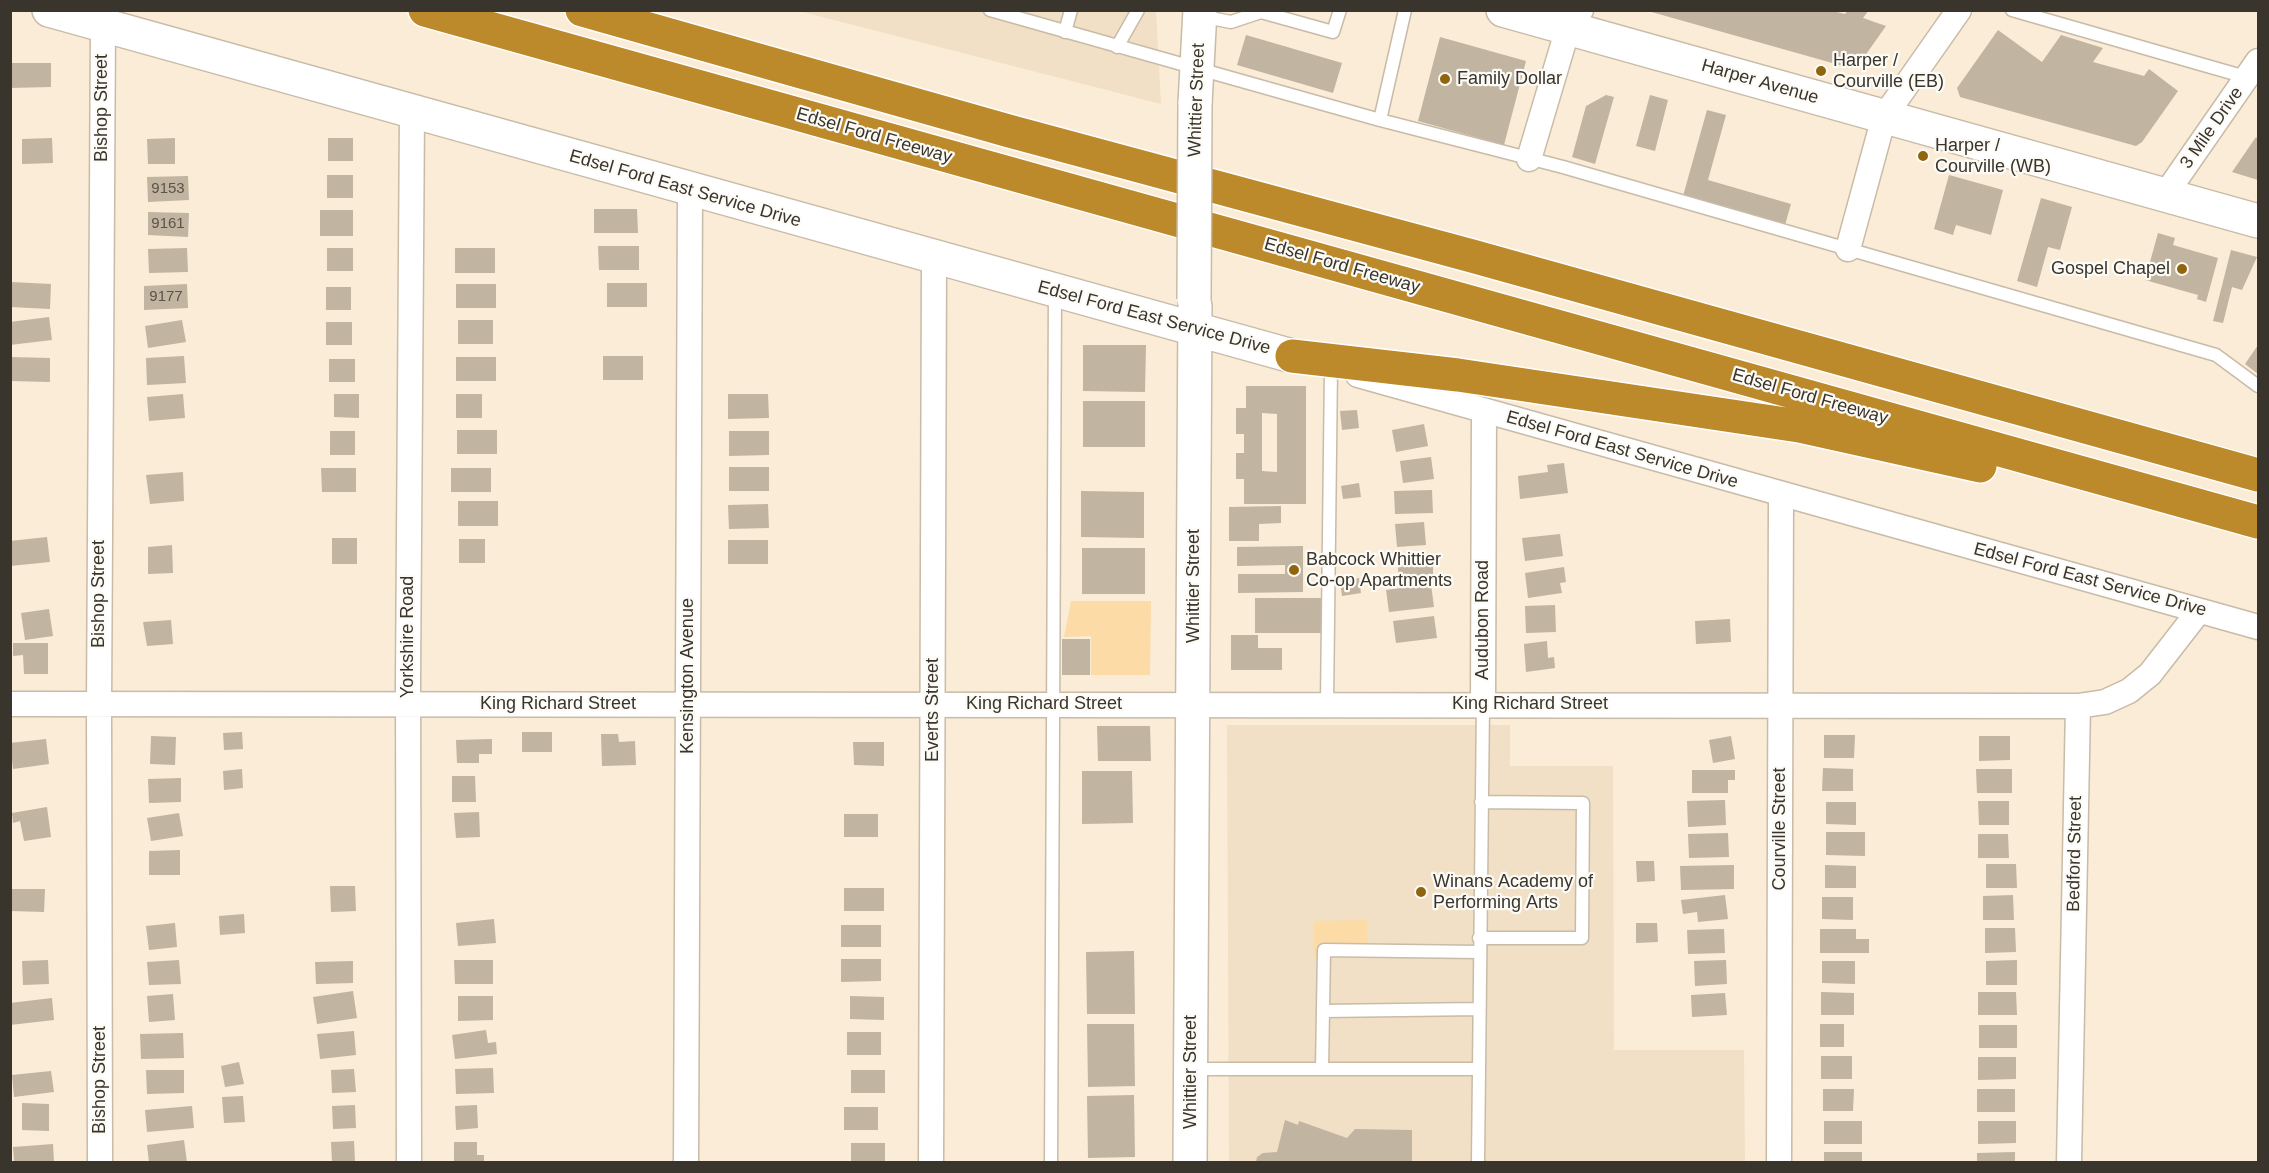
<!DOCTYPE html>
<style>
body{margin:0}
#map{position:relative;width:2269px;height:1173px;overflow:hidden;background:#faecd7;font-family:Arial,sans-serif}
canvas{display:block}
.frame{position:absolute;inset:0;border:12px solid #39342c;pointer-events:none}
</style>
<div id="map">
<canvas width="2269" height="1173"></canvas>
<div class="frame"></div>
</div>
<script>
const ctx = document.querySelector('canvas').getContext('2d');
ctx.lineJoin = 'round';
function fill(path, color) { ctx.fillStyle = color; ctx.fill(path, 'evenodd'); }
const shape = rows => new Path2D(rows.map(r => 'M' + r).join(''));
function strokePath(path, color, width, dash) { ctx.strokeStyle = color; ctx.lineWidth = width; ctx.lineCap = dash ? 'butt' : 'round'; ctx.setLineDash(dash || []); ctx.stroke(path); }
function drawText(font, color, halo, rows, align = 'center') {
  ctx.font = font + ' Arial,sans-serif'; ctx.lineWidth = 4.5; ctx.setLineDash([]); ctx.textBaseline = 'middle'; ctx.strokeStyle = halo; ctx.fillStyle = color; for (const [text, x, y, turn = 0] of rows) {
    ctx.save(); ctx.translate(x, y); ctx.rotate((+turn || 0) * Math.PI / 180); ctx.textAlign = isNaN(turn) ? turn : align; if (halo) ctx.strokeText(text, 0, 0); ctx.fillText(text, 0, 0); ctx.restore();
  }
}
fill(shape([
 [799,11,1156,11,1161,104],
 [1227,725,1510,725,1510,766,1613,766,1614,1050,1744,1050,1745,1162,1229,1162]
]), '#f1e0c5');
fill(shape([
 [1071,601,1151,601,1150,675,1091,675,1091,636,1064,637],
 [1367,920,1368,957,1314,957,1314,921]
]), '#fcdba7');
fill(shape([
 [1829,10,1845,14,1848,10,1869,10,1863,18,1886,26,1857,67,1850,68,1648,11],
 [1998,30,2042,62,2061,35,2103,48,2093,62,2144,76,2149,69,2178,91,2142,142,2136,146,1960,97,1957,88],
 [1246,35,1342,63,1333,93,1237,65],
 [1440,37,1526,61,1504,145,1418,121],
 [10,63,51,63,51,87,10,88],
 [1606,95,1614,97,1595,164,1572,157,1586,106],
 [1650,95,1668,100,1655,151,1636,146],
 [1707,110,1726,115,1708,180,1791,204,1785,225,1683,196],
 [2256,137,2258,139,2258,180,2232,172],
 [52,138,53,163,22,164,22,139],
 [175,138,175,164,148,164,147,139],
 [328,138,353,138,353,161,328,161],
 [327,175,353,175,353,198,327,198],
 [1949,175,2003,190,1991,235,1956,225,1953,235,1934,229],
 [188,176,189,200,148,202,147,177],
 [2041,198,2072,207,2060,250,2048,247,2037,287,2017,281],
 [594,209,637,209,638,233,594,233],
 [320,210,353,210,353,236,320,236],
 [148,212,189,213,188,237,148,235],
 [2158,233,2175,238,2173,245,2218,258,2206,302,2197,299,2198,295,2145,280],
 [598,246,639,246,639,270,599,270],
 [187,248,188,272,149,273,148,249],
 [327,248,353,248,353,271,327,271],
 [455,248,495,248,495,273,455,273],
 [2231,250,2257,257,2242,290,2232,287,2223,323,2213,321],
 [11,282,51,284,50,309,10,307],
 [607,283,647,283,647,307,607,307],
 [187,284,188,308,144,310,144,286],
 [456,284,496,284,496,308,456,308],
 [326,287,351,287,351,310,326,310],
 [49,317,52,340,10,345,10,322],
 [182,320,186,342,148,348,145,326],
 [458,320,493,320,493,344,458,344],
 [326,322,352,322,352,345,326,345],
 [1083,345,1146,345,1145,392,1083,391],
 [2258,345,2258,374,2245,364],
 [184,356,186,383,147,385,146,358],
 [603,356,643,356,643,380,603,380],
 [10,357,50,358,50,382,10,381],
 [456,357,496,357,496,381,456,381],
 [329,359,355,359,355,382,329,382],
 [1246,386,1306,386,1306,504,1244,504,1244,479,1236,479,1236,453,1244,453,1244,434,1236,434,1236,408,1246,408],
 [1262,413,1277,414,1277,472,1262,471],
 [183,394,185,418,149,421,147,397],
 [334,394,359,394,359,418,334,417],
 [456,394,482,394,482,418,456,418],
 [728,394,768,394,769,418,728,419],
 [1083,401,1145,401,1145,447,1083,447],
 [1357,410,1359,428,1342,430,1340,411],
 [1424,424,1428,446,1396,452,1392,430],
 [457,430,497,430,497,454,457,454],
 [330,431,355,431,355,455,330,455],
 [729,431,769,431,769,455,729,456],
 [1431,457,1434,479,1403,483,1400,461],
 [1564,463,1568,493,1520,499,1518,476,1548,472,1547,465],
 [729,467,769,467,769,491,729,491],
 [321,468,356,468,356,492,322,492],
 [451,468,491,468,491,492,451,492],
 [183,472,184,501,150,504,146,475],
 [1359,483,1361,497,1343,499,1341,486],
 [1432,490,1433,513,1395,514,1394,491],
 [1081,491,1144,492,1144,538,1081,537],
 [458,501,498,501,498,526,458,526],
 [768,504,769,528,729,529,728,505],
 [1281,506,1281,523,1259,524,1259,541,1229,541,1229,507],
 [1424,522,1426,545,1397,547,1395,524],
 [1560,534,1563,556,1525,561,1522,538],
 [47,537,50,562,10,566,10,541],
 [332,538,357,538,357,564,332,564],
 [459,539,485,539,485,563,459,563],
 [728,540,768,540,768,564,728,564],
 [172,545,173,573,148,574,148,547],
 [1303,546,1303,592,1238,593,1238,574,1285,574,1285,565,1237,566,1237,547],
 [1082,548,1145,548,1145,594,1082,594],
 [1398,555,1433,555,1433,578,1398,578],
 [1564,567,1566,582,1560,583,1562,593,1528,598,1525,573],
 [1359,578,1361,593,1342,596,1340,581],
 [1431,584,1434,607,1389,612,1386,590],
 [1255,598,1321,598,1321,633,1255,633],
 [1555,605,1556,632,1526,633,1525,606],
 [49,609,53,636,25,640,21,613],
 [1434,616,1437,638,1396,643,1393,621],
 [1730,619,1731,642,1696,644,1695,621],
 [171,620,173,644,147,646,143,622],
 [1231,635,1258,635,1258,648,1282,648,1282,670,1231,670],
 [1062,639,1090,639,1090,675,1062,675],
 [1547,641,1548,658,1554,657,1555,668,1526,672,1524,644],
 [13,643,48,643,48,674,24,674,23,655,13,656],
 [1097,726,1150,726,1151,761,1098,761],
 [242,732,243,749,224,750,223,733],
 [522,732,552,732,552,752,522,752],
 [601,734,618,734,619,742,635,741,636,765,602,766],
 [1824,735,1855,735,1854,758,1824,758],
 [151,736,176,737,175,765,150,764],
 [1731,736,1735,759,1713,763,1709,740],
 [1979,736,2010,736,2010,760,1979,761],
 [46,739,49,764,13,769,10,743],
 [492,739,492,754,479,754,479,763,457,763,456,740],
 [853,742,884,742,884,766,854,765],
 [1823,768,1853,769,1853,791,1822,791],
 [242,769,243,788,224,790,223,771],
 [1976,769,2012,769,2012,793,1977,793],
 [1692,770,1735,770,1735,780,1728,780,1728,793,1692,793],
 [1082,771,1132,771,1133,823,1082,824],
 [452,776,475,776,476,802,452,802],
 [181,778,181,802,149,803,148,779],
 [1725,800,1726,825,1688,827,1687,801],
 [1978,801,2009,801,2009,825,1979,825],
 [1826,802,1856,802,1856,825,1826,824],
 [47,807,51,837,24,841,20,821,13,823,12,813],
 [479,812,480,837,456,838,454,813],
 [179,813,183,836,151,841,147,818],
 [844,814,878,814,878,837,844,837],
 [1826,832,1865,832,1865,856,1826,855],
 [1728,833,1729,857,1689,858,1688,834],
 [1978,834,2008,834,2009,858,1978,858],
 [180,850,180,875,149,875,149,851],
 [1636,861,1654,861,1655,881,1637,882],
 [1986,864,2016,864,2017,888,1986,888],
 [1734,865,1734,889,1681,890,1680,866],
 [1825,865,1856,866,1856,888,1825,888],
 [330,886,355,886,356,911,331,912],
 [844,888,884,888,884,911,844,911],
 [10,889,45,889,44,912,10,911],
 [1725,895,1728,919,1698,922,1697,912,1683,914,1681,900],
 [2013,895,2014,920,1983,920,1983,896],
 [1822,897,1853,897,1853,920,1822,919],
 [244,914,245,933,220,935,219,916],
 [494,919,496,943,458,946,456,923],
 [175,923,177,947,149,950,146,926],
 [1636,923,1657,923,1658,942,1636,943],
 [841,925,881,925,881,947,841,947],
 [1985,928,2015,928,2016,952,1985,953],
 [1724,929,1725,953,1688,954,1687,930],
 [1820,929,1856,929,1856,939,1869,939,1869,953,1820,953],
 [1134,951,1135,1014,1087,1014,1086,952],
 [841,959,881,959,881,981,841,982],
 [48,960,49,984,23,985,22,961],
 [179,960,181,984,149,985,147,962],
 [454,960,493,960,493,984,455,984],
 [1726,960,1727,984,1695,986,1694,961],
 [2017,960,2017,985,1986,985,1986,961],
 [353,961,353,983,316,984,315,962],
 [1822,961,1855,961,1855,984,1822,983],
 [353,991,357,1018,317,1024,313,997],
 [1821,992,1854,993,1854,1015,1821,1015],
 [1978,992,2016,992,2017,1015,1978,1015],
 [1725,993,1727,1015,1692,1017,1691,995],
 [173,994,175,1020,149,1022,147,996],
 [458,996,493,996,493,1020,458,1021],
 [850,996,884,997,884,1020,850,1019],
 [52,998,54,1020,10,1025,10,1003],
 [1087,1024,1134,1024,1135,1086,1088,1087],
 [1820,1024,1844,1024,1844,1047,1820,1047],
 [1979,1025,2017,1025,2017,1048,1979,1048],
 [486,1030,488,1043,496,1042,497,1054,455,1059,452,1035],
 [354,1031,356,1055,320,1059,317,1034],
 [847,1032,881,1032,881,1055,847,1055],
 [183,1033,184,1058,141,1059,140,1034],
 [1821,1056,1852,1056,1852,1079,1821,1079],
 [1978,1057,2016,1057,2016,1079,1978,1080],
 [239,1062,244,1084,225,1087,221,1066],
 [493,1068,494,1093,456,1094,455,1069],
 [354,1069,356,1092,332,1093,331,1070],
 [146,1070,184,1070,184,1093,147,1094],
 [851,1070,885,1070,885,1093,851,1093],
 [51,1071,54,1092,14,1097,12,1075],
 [1823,1089,1854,1089,1853,1111,1823,1111],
 [1977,1089,2015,1089,2015,1112,1977,1112],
 [1134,1095,1135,1157,1088,1158,1087,1096],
 [243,1096,245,1122,224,1123,222,1097],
 [22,1103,49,1104,49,1131,22,1130],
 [355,1105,356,1128,333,1129,332,1106],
 [477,1105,478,1128,456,1130,455,1106],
 [192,1106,194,1128,147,1132,145,1110],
 [844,1107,878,1107,878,1130,844,1130],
 [1285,1120,1298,1125,1299,1121,1347,1138,1355,1129,1412,1130,1412,1162,1256,1162,1257,1157,1263,1153,1277,1152],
 [1824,1121,1862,1121,1862,1144,1824,1144],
 [1978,1121,2016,1121,2016,1143,1978,1144],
 [184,1140,187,1162,149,1162,147,1145],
 [354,1141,355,1162,332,1162,331,1142],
 [454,1142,477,1142,477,1155,484,1155,484,1162,454,1162],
 [851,1143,885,1143,885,1162,851,1162],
 [53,1144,54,1162,14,1162,13,1147],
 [1824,1152,1862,1152,1862,1162,1824,1162],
 [2015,1152,2015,1162,1977,1162,1977,1153]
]), '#c1b4a0');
const lane = shape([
 [990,10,1380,120,1563,167,2216,355,2258,386],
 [2012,10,2249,78],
 [1200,16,1231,22,1261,12,1333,32,1340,10],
 [1065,32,1071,10],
 [1117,47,1138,10],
 [1380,120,1405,10],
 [1327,703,1331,367],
 [1479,938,1582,938,1583,803,1481,802],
 [1323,1011,1479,1009],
 [1192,1069,1479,1069],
 [1322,1069,1324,950,1479,952],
 [1051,1162,1055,291],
 [1478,1162,1483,703]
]);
const street = shape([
 [1529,159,1568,28,1581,10],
 [2165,195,2258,61],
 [1848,249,1884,117,1959,10],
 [1358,375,2258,627],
 [1483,703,1484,411],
 [10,704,2078,706,2105,702,2129,691,2150,674,2199,611],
 [100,1162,99,705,103,26],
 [409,1162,408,680,412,112],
 [686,1162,690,190],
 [931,1162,934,258],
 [1779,1162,1781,495],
 [2069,1162,2078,706]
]);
const secondary = shape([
 [49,10,1292,356],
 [1503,10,2258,221],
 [1195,104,1200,10],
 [1190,1162,1195,306]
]);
const highway = shape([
 [425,10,2258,522],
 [582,10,1009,131,1472,256,2258,475],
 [1292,356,1458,375,1799,426,1980,466]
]);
strokePath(lane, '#c8bba7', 15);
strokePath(street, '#c8bba7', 27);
strokePath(secondary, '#c8bba7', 36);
strokePath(highway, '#fff', 36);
strokePath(lane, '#fff', 12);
strokePath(street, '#fff', 24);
strokePath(secondary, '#fff', 33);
strokePath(highway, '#bc892b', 33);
const secondaryBridge = shape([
 [1194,299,1195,104]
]);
strokePath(secondaryBridge, '#c8bba7', 36, []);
strokePath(secondaryBridge, '#fff', 33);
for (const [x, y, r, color] of [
 [1821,71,6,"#90650d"],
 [1445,79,6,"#90650d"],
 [1923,156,6,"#90650d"],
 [2182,269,6,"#90650d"],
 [1294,570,6,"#90650d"],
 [1421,892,6,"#90650d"]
]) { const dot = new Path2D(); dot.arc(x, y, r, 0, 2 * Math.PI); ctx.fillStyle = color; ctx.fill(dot); strokePath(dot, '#fdfbf6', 2); }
drawText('15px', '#5b5449', null, [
 ["9153",168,189],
 ["9161",168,224],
 ["9177",166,297]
]);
drawText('18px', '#39342c', '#fdfbf6', [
 ["Harper /",1833,61],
 ["Courville (EB)",1833,82],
 ["Family Dollar",1457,79],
 ["Harper /",1935,146],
 ["Courville (WB)",1935,167],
 ["Gospel Chapel",2170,269,"right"],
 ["Babcock Whittier",1306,560],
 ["Co-op Apartments",1306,581],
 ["Winans Academy of",1433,882],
 ["Performing Arts",1433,903]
], 'left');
drawText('18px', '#39342c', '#fdfbf6', [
 ["Harper Avenue",1760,82,16],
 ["Whittier Street",1197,100,-88],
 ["Bishop Street",102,108,-90],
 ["3 Mile Drive",2212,128,-55],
 ["Edsel Ford Freeway",874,136,16],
 ["Edsel Ford East Service Drive",685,189,16],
 ["Edsel Ford Freeway",1342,266,16],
 ["Edsel Ford East Service Drive",1154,318,15],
 ["Edsel Ford Freeway",1810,397,16],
 ["Edsel Ford East Service Drive",1622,450,16],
 ["Edsel Ford East Service Drive",2090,580,15],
 ["Whittier Street",1194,586,-90],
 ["Bishop Street",99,594,-90],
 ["Audubon Road",1483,620,-90],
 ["Yorkshire Road",408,637,-90],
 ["Kensington Avenue",688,676,-90],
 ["King Richard Street",558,704],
 ["King Richard Street",1044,704],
 ["King Richard Street",1530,704],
 ["Everts Street",933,710,-90],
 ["Courville Street",1780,829,-90],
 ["Bedford Street",2075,854,-89],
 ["Whittier Street",1191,1072,-90],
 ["Bishop Street",100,1080,-90]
]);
</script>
